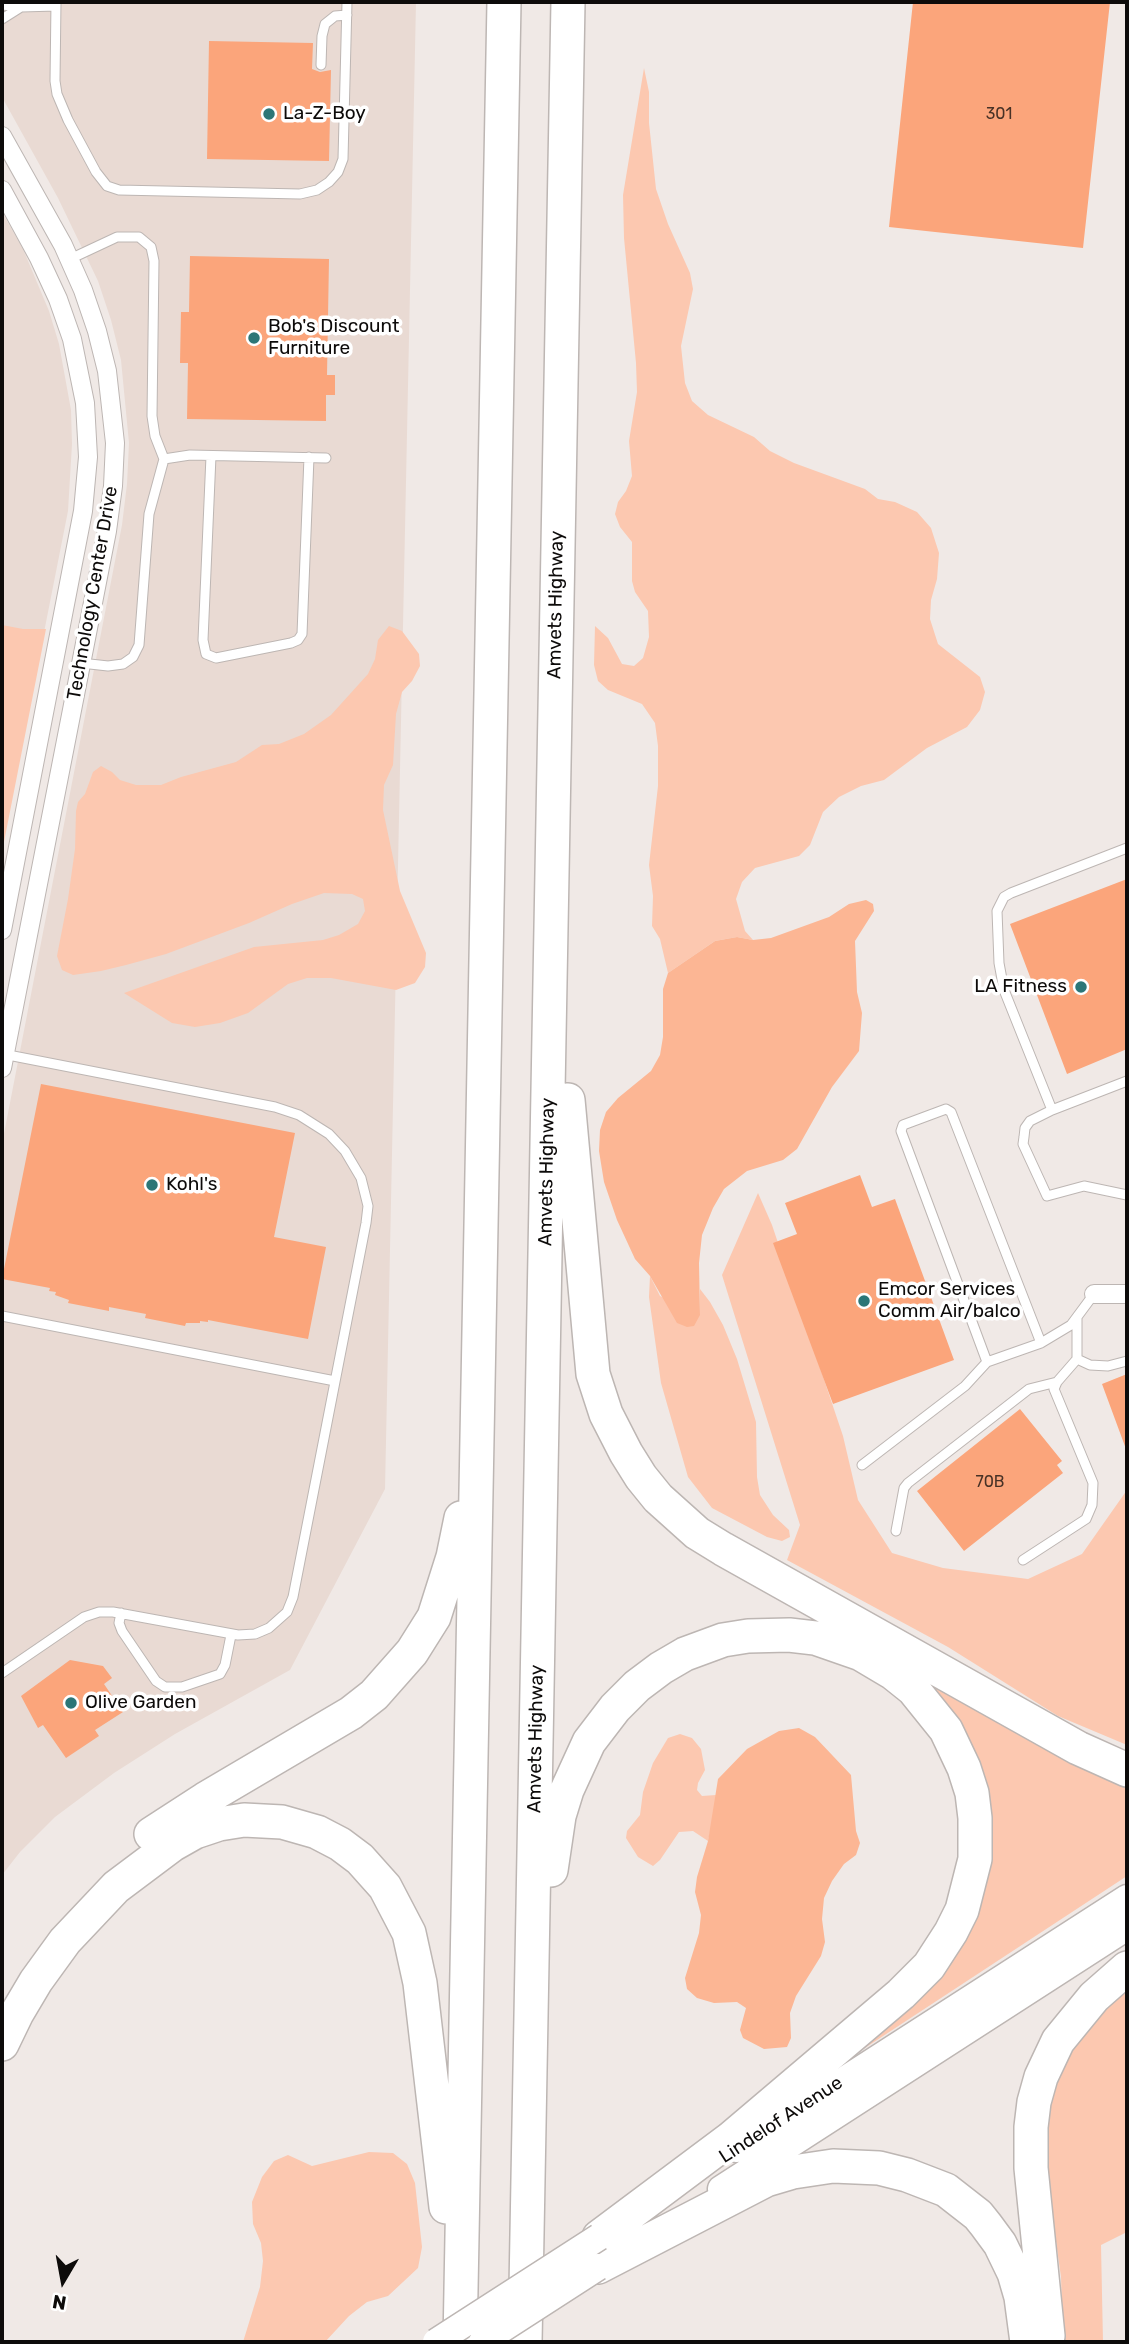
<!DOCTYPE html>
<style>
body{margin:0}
#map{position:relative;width:1129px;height:2344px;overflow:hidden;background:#f0e9e6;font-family:Rubik,sans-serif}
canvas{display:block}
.frame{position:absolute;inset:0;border:4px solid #0d0b0a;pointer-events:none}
.north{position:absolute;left:28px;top:2246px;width:70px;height:70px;-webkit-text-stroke:5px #fff;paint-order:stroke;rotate:190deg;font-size:19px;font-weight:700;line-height:28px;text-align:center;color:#0d0b0a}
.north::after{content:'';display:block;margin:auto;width:24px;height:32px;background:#0d0b0a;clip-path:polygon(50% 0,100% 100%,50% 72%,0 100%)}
</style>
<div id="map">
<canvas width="1129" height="2344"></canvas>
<div class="frame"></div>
<div class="north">N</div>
</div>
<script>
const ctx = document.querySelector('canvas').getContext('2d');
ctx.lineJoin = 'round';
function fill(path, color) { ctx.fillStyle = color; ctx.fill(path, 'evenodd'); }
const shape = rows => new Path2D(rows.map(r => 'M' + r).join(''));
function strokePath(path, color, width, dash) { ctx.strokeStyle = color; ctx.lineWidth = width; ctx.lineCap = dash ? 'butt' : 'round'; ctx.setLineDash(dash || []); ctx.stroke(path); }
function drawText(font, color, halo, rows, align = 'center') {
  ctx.font = font + ' Rubik,sans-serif'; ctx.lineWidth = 7; ctx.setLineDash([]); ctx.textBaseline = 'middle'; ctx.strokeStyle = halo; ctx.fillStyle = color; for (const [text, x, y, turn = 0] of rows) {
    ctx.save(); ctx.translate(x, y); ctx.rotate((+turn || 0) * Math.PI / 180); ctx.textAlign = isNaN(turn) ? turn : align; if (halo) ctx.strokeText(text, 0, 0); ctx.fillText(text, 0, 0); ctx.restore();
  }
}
fill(shape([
 [2,2,416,2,385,1489,290,1670,175,1734,114,1773,55,1817,20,1852,2,1875,2,1144,122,525,127,484,129,443,121,360,111,320,98,281,58,198,2,97],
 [2,212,23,249,49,311,59,344,71,410,72,444,68,511,31,698,2,687]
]), '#e9dad3');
fill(shape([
 [644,68,649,92,649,123,656,189,668,224,690,273,693,289,681,346,685,383,692,401,708,415,754,437,770,451,794,463,865,489,878,499,895,502,917,512,931,528,939,553,937,579,931,600,930,619,938,644,980,677,985,692,980,710,967,727,927,748,884,780,861,786,839,797,823,812,810,845,799,856,755,868,742,882,736,899,745,931,753,940,737,937,715,941,668,973,660,939,652,926,653,896,649,865,658,786,658,746,655,723,642,704,608,690,598,681,594,665,595,626,608,638,622,664,634,666,643,658,649,637,648,611,635,592,632,581,632,542,620,527,615,514,618,502,626,491,632,476,629,441,637,392,636,363,624,238,623,195],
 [2,625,23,629,46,629,2,852],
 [389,626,402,631,419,654,420,666,412,681,402,692,396,714,393,765,384,785,383,810,400,891,426,953,425,967,415,983,396,990,331,978,307,978,288,984,248,1013,220,1023,195,1027,172,1023,124,993,254,947,323,940,339,935,358,924,365,911,363,899,352,894,324,893,292,904,249,923,166,954,126,965,101,971,73,975,62,970,57,956,68,899,75,849,76,811,78,802,85,794,93,772,101,766,112,772,120,780,136,785,161,785,181,777,236,762,262,745,279,744,304,734,331,715,368,674,375,659,378,640],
 [758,1193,772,1225,843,1436,858,1500,892,1553,943,1568,1028,1579,1082,1554,1127,1490,1127,1745,1058,1716,948,1647,787,1560,800,1525,722,1275],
 [650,1276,660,1296,700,1315,700,1289,710,1302,723,1325,737,1359,756,1422,757,1477,760,1495,773,1515,789,1530,790,1537,782,1541,767,1537,712,1508,688,1477,661,1383,649,1297],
 [915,1669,1127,1785,1127,1876,845,2061,985,1875],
 [680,1734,692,1738,701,1749,705,1770,698,1783,697,1790,702,1796,716,1795,713,1819,708,1841,693,1831,679,1832,660,1860,653,1866,638,1857,626,1838,627,1831,640,1815,643,1792,653,1763,668,1738],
 [1127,1984,1127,2232,1101,2245,1103,2342,1063,2342,1061,2277,1043,2150,1045,2111,1073,2041],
 [369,2152,393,2153,407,2164,415,2183,422,2247,418,2268,388,2296,367,2302,349,2316,325,2342,243,2342,260,2287,263,2261,261,2243,253,2224,252,2202,262,2177,274,2161,288,2155,312,2166]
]), '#fcc8b0');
fill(shape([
 [866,900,873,904,874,911,855,941,857,992,862,1013,859,1051,832,1087,797,1149,783,1160,747,1171,724,1189,713,1208,702,1235,699,1263,700,1315,694,1326,687,1327,677,1323,650,1276,635,1259,617,1220,604,1182,599,1151,600,1130,606,1112,618,1098,651,1071,660,1055,663,1037,663,989,668,973,715,941,737,937,753,940,771,938,829,917,849,904],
 [799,1728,815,1737,851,1775,856,1831,860,1843,856,1855,844,1864,832,1881,824,1898,822,1919,825,1942,821,1956,796,1996,790,2013,791,2038,787,2047,764,2049,743,2038,740,2030,746,2008,737,2002,714,2003,697,1998,687,1989,685,1978,699,1933,701,1915,695,1892,697,1877,708,1841,718,1779,747,1749,779,1731]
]), '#fcb694');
fill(shape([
 [913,2,1110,2,1083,248,889,227],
 [209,41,313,43,312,69,320,72,331,70,329,161,207,159],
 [190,256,329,259,327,375,335,375,335,395,326,395,326,421,187,419,188,363,180,363,181,312,189,312],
 [1127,879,1127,1049,1067,1074,1010,924],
 [41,1084,295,1133,274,1237,326,1247,308,1339,208,1320,208,1322,200,1321,200,1323,186,1323,185,1326,145,1318,146,1314,109,1307,109,1311,68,1303,69,1300,55,1295,56,1292,49,1291,50,1288,2,1279],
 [860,1175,872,1207,895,1199,954,1360,833,1404,773,1243,797,1234,785,1203],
 [1127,1374,1127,1448,1126,1449,1102,1384],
 [1020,1409,1062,1461,1057,1465,1063,1473,964,1551,917,1491],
 [70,1660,103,1666,112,1678,104,1684,123,1712,95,1730,99,1736,66,1758,43,1725,38,1728,21,1696]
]), '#fba57b');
const lane = shape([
 [56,2,55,81,57,94,68,120,96,172,107,186,119,190,300,194,317,190,329,182,338,172,343,159,347,2],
 [2,5,21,7,56,6],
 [2,19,21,7],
 [321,65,322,36,325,24,335,16,347,15],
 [70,259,117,237,139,237,151,247,154,261,152,416,155,436,164,459,149,514,139,645,133,657,123,664,108,666,81,663],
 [211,456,203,640,206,654,216,658,291,643,298,640,302,634,309,457],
 [164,459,190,455,326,458],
 [1127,848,1011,893,1004,897,997,911,999,963,1004,990,1052,1110,1127,1081],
 [1052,1110,1030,1121,1025,1128,1024,1137,1023,1144,1047,1196,1084,1186,1127,1195],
 [2,1316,335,1381],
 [1077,1359,1090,1365,1108,1366,1127,1361],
 [987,1362,901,1131,903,1125,946,1109,951,1112,1041,1343],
 [862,1465,965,1386,987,1362,1041,1343,1071,1325,1094,1294],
 [896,1531,904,1488,908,1483,1029,1389,1057,1382],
 [1023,1560,1086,1519,1092,1505,1093,1483,1054,1389,1057,1382,1077,1359,1077,1318],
 [121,1613,119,1623,122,1631,156,1681,165,1687,182,1687,220,1674,225,1665,231,1635],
 [2,1673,84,1617,99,1612,113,1612,238,1635,255,1634,269,1628,287,1612,293,1597,366,1223,368,1206,361,1178,345,1151,329,1134,299,1115,275,1107,3,1054]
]);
const street = shape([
 [2,136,63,245,83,290,97,331,107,371,115,443,113,486,107,531,2,1068],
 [2,190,39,258,58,299,72,339,85,403,88,457,83,511,2,930],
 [1094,1294,1127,1294]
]);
const secondary = shape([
 [737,2149,1127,1898],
 [721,2189,1127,1927]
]);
const highway = shape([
 [568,1100,593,1374,606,1414,626,1453,641,1477,658,1498,697,1533,723,1549,1078,1748,1127,1770],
 [151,1834,205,1799,351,1713,374,1695,412,1652,434,1617,453,1557,461,1518],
 [551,1870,559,1816,567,1790,589,1742,615,1708,637,1686,661,1668,685,1654,723,1640,748,1636,789,1635,815,1638,861,1654,893,1673,913,1689,946,1730,964,1768,972,1793,975,1818,975,1859,962,1910,951,1932,929,1966,901,1994,730,2139,599,2237],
 [2,2044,17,2013,36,1981,65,1941,116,1887,172,1845,195,1832,219,1824,244,1820,282,1822,317,1832,340,1844,360,1859,385,1887,409,1933,420,1983,446,2207],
 [598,2267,766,2180,793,2172,833,2166,879,2168,907,2175,946,2190,978,2215,986,2225,1000,2244,1014,2273,1021,2297,1027,2342],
 [1048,2336,1031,2168,1031,2127,1034,2102,1041,2077,1058,2041,1094,1997,1127,1968],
 [460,2342,504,2],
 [525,2342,568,2]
]);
strokePath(lane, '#bdb6b3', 11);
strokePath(street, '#bdb6b3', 20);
strokePath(secondary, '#bdb6b3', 29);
strokePath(highway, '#bdb6b3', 36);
strokePath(lane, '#fff', 9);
strokePath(street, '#fff', 18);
strokePath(secondary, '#fff', 26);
strokePath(highway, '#fff', 33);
const secondaryBridge = shape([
 [436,2342,599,2237],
 [482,2342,598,2267]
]);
strokePath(secondaryBridge, '#bdb6b3', 29, []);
strokePath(secondaryBridge, '#fff', 26);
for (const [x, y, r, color] of [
 [269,114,7,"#2c7677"],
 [254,338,7,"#2c7677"],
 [1081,987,7,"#2c7677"],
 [152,1185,7,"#2c7677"],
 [864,1301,7,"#2c7677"],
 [71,1703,7,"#2c7677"]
]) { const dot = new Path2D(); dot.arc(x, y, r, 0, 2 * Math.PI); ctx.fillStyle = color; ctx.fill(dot); strokePath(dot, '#fff', 2.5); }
drawText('16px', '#483226', null, [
 ["301",999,114],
 ["70B",990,1482]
]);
drawText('19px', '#0d0b0a', '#fff', [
 ["La-Z-Boy",283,114],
 ["Bob's Discount",268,327],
 ["Furniture",268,349],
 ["LA Fitness",1067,987,"right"],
 ["Kohl's",166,1185],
 ["Emcor Services",878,1290],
 ["Comm Air/balco",878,1312],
 ["Olive Garden",85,1703]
], 'left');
drawText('19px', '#0d0b0a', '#fff', [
 ["Technology Center Drive",93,593,-80],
 ["Amvets Highway",556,605,-89],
 ["Amvets Highway",547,1172,-89],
 ["Amvets Highway",536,1739,-89],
 ["Lindelof Avenue",781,2120,-33]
]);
</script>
